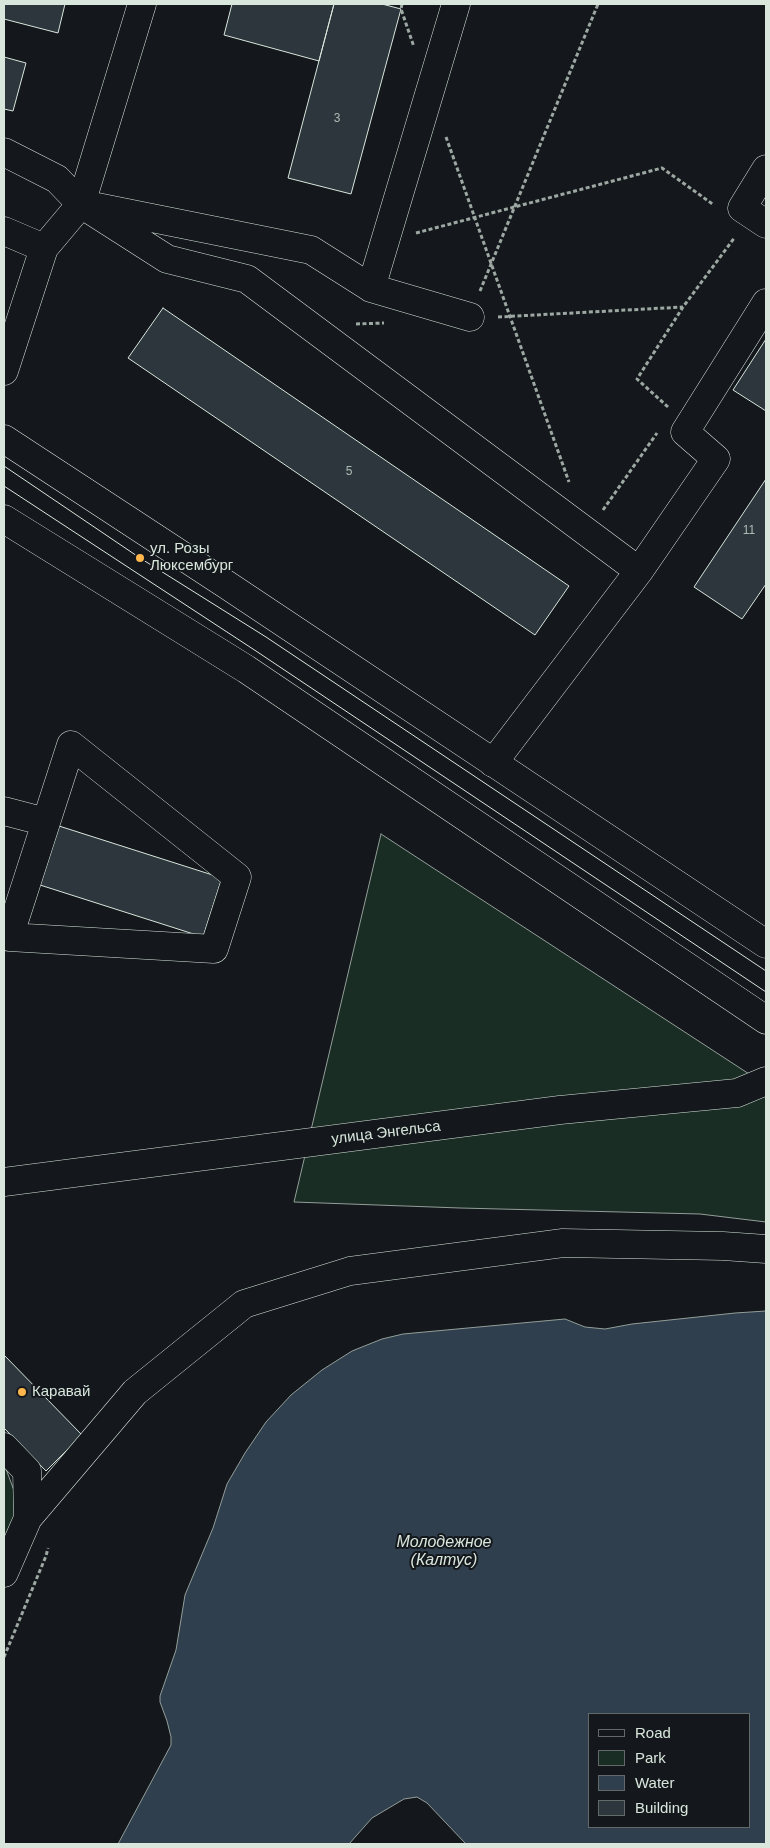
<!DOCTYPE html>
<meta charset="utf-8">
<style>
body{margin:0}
#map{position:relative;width:770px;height:1848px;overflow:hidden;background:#14181c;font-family:Arial,sans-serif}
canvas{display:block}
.frame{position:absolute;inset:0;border:5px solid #d8e6dc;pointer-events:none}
.legend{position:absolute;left:588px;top:1713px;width:162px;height:115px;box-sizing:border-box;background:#14181c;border:1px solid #626a69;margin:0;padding:6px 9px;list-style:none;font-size:15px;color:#d8e6dc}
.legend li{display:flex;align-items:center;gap:10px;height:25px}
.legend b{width:25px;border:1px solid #626a69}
</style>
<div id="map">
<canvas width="770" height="1848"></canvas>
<div class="frame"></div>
<ul class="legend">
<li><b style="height:6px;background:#14181c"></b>Road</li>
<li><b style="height:14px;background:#1a2d24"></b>Park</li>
<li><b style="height:14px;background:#2f3f4d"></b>Water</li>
<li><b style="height:14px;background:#2c363c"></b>Building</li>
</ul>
</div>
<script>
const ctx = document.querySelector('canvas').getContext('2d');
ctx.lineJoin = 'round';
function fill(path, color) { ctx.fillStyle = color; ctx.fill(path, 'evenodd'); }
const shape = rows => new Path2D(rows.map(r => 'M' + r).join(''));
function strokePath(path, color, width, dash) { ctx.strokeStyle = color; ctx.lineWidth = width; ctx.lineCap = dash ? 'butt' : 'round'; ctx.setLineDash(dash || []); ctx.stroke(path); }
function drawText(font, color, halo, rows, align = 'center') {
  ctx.font = font + ' Arial,sans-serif'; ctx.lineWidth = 4; ctx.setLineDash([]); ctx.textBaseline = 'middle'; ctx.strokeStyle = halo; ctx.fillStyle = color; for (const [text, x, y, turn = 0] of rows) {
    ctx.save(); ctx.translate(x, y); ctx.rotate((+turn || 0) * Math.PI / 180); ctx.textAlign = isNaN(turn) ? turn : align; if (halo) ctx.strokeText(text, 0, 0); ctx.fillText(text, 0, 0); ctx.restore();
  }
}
const green = shape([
 [381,834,766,1085,766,1222,700,1214,460,1208,294,1202,381,834],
 [4,1467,6,1469,26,1523,4,1576,4,1467]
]);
fill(green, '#1a2d24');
strokePath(green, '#939e99', 1);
const water = shape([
 [766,1311,766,1844,466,1844,427,1803,417,1797,404,1799,372,1818,349,1844,118,1844,171,1745,171,1737,167,1721,160,1702,160,1696,176,1650,185,1595,213,1528,227,1484,245,1453,266,1422,291,1395,322,1370,352,1351,382,1339,403,1334,565,1319,585,1327,605,1329,632,1324,735,1313,766,1311],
 [589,1714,749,1714,749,1827,589,1827,589,1714]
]);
fill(water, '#2f3f4d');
strokePath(water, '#939e99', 1);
const building = shape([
 [4,4,65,4,58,33,4,19,4,4],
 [232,4,334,4,319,61,224,35,232,4],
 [334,4,382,4,401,9,351,194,288,178,334,4],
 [4,57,26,63,13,111,4,109,4,57],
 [163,308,569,586,535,635,128,358,163,308],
 [766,339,766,411,733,390,766,339],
 [766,479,766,584,742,619,694,587,766,479],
 [59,826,222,878,203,937,40,885,59,826],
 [4,1355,82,1435,46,1471,4,1428,4,1355]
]);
fill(building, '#2c363c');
strokePath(building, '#d8e6dc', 1);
const minor = shape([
 [4,152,57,179,81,204,167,259,247,279,639,571,493,763],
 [766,169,742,208,766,224],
 [97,207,311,250,371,288,470,317],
 [4,231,44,248,4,371],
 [44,248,81,204,142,4],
 [371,288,456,4],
 [639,571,716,459,685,432,766,303],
 [71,745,237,877,214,949,9,937,71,745],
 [4,811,46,822],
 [4,1182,560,1110,737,1093,766,1081],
 [4,1447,27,1471,28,1518,4,1573],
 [28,1518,135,1392,244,1304,350,1271,563,1243,723,1246,766,1249]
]);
const major = shape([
 [4,439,227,585,766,944],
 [4,519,246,669,766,1020]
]);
strokePath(minor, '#d8e6dc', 29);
strokePath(major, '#d8e6dc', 29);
strokePath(shape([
 [402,4,401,9,414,47],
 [446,137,569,482],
 [416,233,662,168,714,205],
 [480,291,598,4],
 [498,317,683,307],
 [356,324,384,323],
 [668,407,637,379,683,307,735,237],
 [603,510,657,433],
 [4,1657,46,1556,48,1548]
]), '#9da8a2', 3, [4, 2.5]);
strokePath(minor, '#14181c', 28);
strokePath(major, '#14181c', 28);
strokePath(shape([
 [4,466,140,558,266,637,766,971],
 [4,486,256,651,766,992]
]), '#d8e6dc', 1);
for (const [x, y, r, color] of [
 [140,558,5,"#ffb74d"],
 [22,1392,5,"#ffb74d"]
]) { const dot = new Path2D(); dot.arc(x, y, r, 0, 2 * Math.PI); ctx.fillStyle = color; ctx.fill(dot); strokePath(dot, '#14181c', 2); }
drawText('12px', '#adbab4', null, [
 ["3",337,119],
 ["5",349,472],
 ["11",749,531]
]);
drawText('15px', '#d8e6dc', '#14181c', [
 ["ул. Розы",150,549],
 ["Люксембург",150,566],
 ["Каравай",32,1392]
], 'left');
drawText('15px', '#d8e6dc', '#14181c', [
 ["улица Энгельса",386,1133,-7]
]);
drawText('italic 16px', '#d8e6dc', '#14181c', [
 ["Молодежное",444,1543],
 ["(Калтус)",444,1561]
]);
</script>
